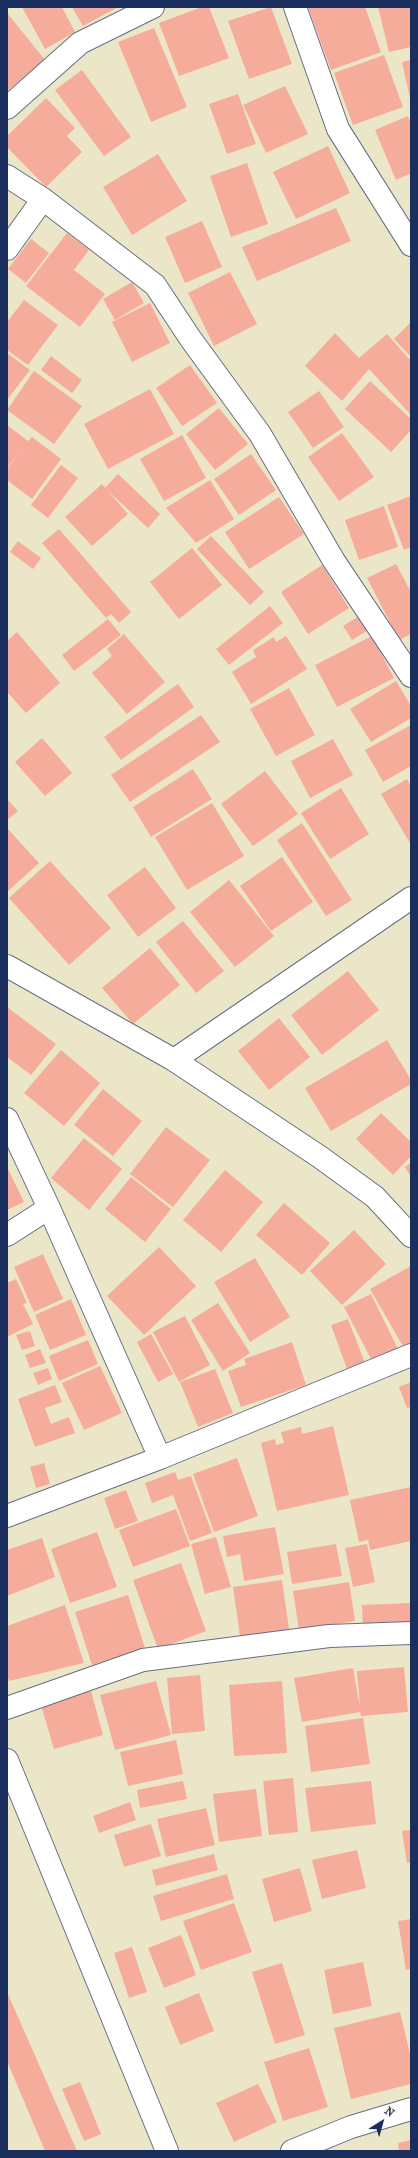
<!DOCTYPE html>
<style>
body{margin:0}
#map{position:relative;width:418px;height:2158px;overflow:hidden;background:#ece6c8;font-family:"IM FELL French Canon",serif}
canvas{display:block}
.frame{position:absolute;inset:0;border:8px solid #1b2f5e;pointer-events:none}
.north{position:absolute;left:362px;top:2102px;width:40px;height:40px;-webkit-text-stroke:3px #f7f3e8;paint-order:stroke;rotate:37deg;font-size:11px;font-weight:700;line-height:16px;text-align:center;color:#1b2f5e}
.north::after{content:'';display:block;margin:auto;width:14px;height:18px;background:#1b2f5e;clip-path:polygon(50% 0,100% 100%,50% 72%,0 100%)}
</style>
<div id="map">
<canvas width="418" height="2158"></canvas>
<div class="frame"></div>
<div class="north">N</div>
</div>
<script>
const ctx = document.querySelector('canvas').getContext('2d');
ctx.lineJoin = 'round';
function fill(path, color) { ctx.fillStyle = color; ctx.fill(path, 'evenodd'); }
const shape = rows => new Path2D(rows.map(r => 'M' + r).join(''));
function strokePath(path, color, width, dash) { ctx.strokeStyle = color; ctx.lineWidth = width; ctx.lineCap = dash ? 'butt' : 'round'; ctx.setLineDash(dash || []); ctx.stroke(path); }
fill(shape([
 [22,7,62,7,75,32,45,49],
 [72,7,118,7,83,26],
 [202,7,209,7,229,58,179,76,159,23],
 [271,7,292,64,249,79,228,21],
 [308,7,365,7,381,52,331,70],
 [378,7,411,7,411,47,389,52],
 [8,14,45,60,7,91,7,15],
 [154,28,187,107,151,122,118,42],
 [384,55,403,107,353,125,334,73],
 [411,60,411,98,410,98,402,62],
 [82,70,131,137,104,156,55,90],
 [285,86,308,134,266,153,243,105],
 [238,94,256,144,227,154,209,104],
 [46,98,75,128,67,136,82,152,46,187,7,147,7,136],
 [408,116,411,124,411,173,396,180,375,130],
 [328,146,350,193,296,219,273,172],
 [158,154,187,201,132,235,103,187],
 [247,163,268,224,231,237,210,176],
 [336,208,351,241,257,281,242,247],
 [202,221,222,267,185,283,165,237],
 [67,233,89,250,74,270,105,294,80,327,26,286],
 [31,239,49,253,26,283,8,269],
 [230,272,257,324,214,346,188,293],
 [132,282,144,303,115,320,103,299],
 [24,300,58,325,28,365,7,350,7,322],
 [150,303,170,343,132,362,112,322],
 [411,322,411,357,394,339],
 [335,333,359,358,387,334,411,361,411,415,369,369,342,401,305,366],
 [7,353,30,370,7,400],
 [51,356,82,380,72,393,41,370],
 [190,365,217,403,182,426,156,388],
 [34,371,82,406,54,444,7,410],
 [370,381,411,419,411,430,391,452,345,409],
 [150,389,174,434,108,469,84,424],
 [319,391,344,427,313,448,288,412],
 [219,408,248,444,215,470,186,434],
 [7,425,28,441,32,437,61,459,32,499,7,480,7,469,25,446,7,468],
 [342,433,374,477,339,501,308,457],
 [182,435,206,478,164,501,140,459],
 [251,454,276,490,239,515,214,479],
 [61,465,78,478,48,518,31,505],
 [118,474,160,514,148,528,108,491,128,514,92,546,65,517,102,484,105,488],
 [210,480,234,519,196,543,166,508],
 [411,496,411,547,404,550,387,505],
 [279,497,304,534,249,569,225,532],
 [384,506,398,547,359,560,345,520],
 [59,529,131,612,119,623,111,614,106,618,42,543],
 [211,536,264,592,250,605,197,549],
 [18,541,41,558,33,569,10,552],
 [192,548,222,585,179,619,150,582],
 [396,564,411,592,411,634,399,640,367,578],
 [322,565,349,608,308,634,281,592],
 [270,606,283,623,229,665,216,649],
 [364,613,373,627,352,640,343,626],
 [108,619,121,635,74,671,62,655],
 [17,632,60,683,26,713,7,692,7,641],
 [124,634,165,682,127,714,92,673,112,656,107,649],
 [286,636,307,669,251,704,232,672,256,657,253,650,274,637,276,642],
 [372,636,394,678,337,707,315,665],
 [396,681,411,706,411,718,371,742,350,709],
 [178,684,194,707,121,760,104,737],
 [289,688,315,735,276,756,250,709],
 [201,715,220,742,130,802,111,775],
 [411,725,411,766,383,782,365,750],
 [42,738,72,773,45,796,15,762],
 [333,739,353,775,310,798,291,761],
 [193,769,212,799,151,837,133,807],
 [265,771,298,814,253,846,221,804],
 [407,779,411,786,411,845,381,794],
 [341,788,369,834,330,859,301,813],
 [7,799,18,811,7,820],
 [212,803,244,856,187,890,155,837],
 [302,823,352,900,326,916,277,840],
 [7,828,39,863,7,892],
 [282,857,313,902,271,931,240,886],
 [50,861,111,928,69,965,9,898],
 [145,867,176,908,138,937,107,895],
 [229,880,274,936,235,967,190,912],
 [183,921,224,971,196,993,156,942],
 [150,948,180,985,133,1024,102,988],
 [348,971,379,1010,322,1055,291,1015],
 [7,1007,56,1044,31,1075,7,1057],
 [279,1018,310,1057,269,1090,238,1051],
 [387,1040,411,1080,411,1084,331,1131,305,1088],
 [61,1050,100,1083,64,1126,24,1093],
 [103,1089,142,1121,113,1156,74,1125],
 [381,1113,411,1142,411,1156,393,1175,356,1139],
 [166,1127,210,1160,173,1207,130,1174],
 [84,1138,122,1169,89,1210,51,1178],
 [411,1163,411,1177,405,1167],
 [7,1167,24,1202,7,1210],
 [225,1170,263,1202,221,1252,183,1220],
 [131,1177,171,1209,145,1242,105,1209],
 [284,1203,330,1243,302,1275,256,1235],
 [354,1230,386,1264,342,1305,310,1271],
 [159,1247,196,1286,144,1335,107,1296],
 [43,1254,63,1299,34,1312,14,1267],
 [255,1258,290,1317,250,1342,214,1282],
 [411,1266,411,1344,404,1348,370,1289],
 [16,1279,27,1303,23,1304,33,1324,7,1337,7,1283],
 [371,1294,398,1349,372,1361,344,1307],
 [71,1299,86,1335,50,1350,35,1315],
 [218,1303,250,1353,223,1371,191,1320],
 [185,1316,210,1365,179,1382,153,1332],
 [348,1319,365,1363,347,1369,331,1325],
 [30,1331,35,1346,22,1350,16,1335],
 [151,1334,173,1374,158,1382,137,1342],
 [88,1340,98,1364,59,1381,49,1356],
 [292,1342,306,1385,241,1407,228,1371,246,1365,244,1359],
 [40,1349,46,1363,30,1368,25,1355],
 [100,1366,122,1413,84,1430,62,1383],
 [48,1368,52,1379,38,1385,33,1373],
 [215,1369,233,1413,198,1427,180,1382],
 [411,1382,411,1407,407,1408,399,1387],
 [55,1385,62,1402,45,1408,51,1424,69,1417,75,1433,35,1447,18,1399],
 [333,1426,349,1495,277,1511,261,1443,275,1439,276,1445,284,1443,281,1432,301,1427,302,1434],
 [237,1458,258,1516,214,1532,193,1474],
 [44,1463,50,1484,36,1488,30,1467],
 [175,1472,178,1480,191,1476,212,1533,190,1541,173,1495,152,1503,145,1483],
 [411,1487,411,1541,370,1550,368,1540,359,1542,350,1500],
 [126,1490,138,1521,115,1529,104,1498],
 [176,1509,190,1546,133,1567,119,1530],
 [275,1527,284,1574,244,1581,240,1554,227,1557,223,1536],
 [97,1532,117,1587,70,1603,51,1549],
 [216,1537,231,1587,205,1594,191,1544],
 [42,1538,55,1577,7,1596,7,1550],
 [336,1544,342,1576,292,1584,287,1552],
 [367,1544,375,1582,353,1587,345,1548],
 [181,1563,206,1631,158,1649,133,1580],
 [282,1580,290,1636,241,1643,233,1587],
 [349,1582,355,1621,299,1630,293,1591],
 [128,1595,145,1648,92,1665,75,1612],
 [411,1603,411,1629,363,1632,362,1605],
 [65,1605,84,1663,9,1681,7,1674,7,1626],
 [404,1667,408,1712,361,1716,360,1712,302,1722,294,1678,353,1668,360,1708,357,1671],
 [200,1675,205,1731,172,1734,167,1678],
 [156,1681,171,1735,115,1750,100,1695],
 [282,1681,287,1753,234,1756,229,1685],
 [91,1691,103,1735,54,1749,41,1705],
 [363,1718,370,1764,311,1772,305,1726],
 [176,1740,183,1774,128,1786,120,1752],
 [293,1778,298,1832,269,1835,263,1781],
 [183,1781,187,1799,140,1808,137,1790],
 [371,1781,376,1824,311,1832,305,1788],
 [256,1789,262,1836,219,1842,213,1794],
 [130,1802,136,1820,99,1833,93,1816],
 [206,1808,215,1845,166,1857,157,1819],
 [151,1824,161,1856,124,1867,114,1835],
 [411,1830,411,1862,407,1863,402,1831],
 [357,1850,366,1888,322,1899,312,1860],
 [214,1854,218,1870,156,1886,152,1870],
 [300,1868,312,1911,274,1922,262,1879],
 [227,1874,234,1899,161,1921,153,1896],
 [234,1903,252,1952,201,1970,183,1921],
 [411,1919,411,1969,406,1970,398,1921],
 [181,1935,196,1975,164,1988,148,1948],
 [132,1947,147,1992,129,1998,114,1953],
 [363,1962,372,2006,333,2014,324,1970],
 [282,1963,305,2035,275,2044,252,1972],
 [7,1992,77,2151,45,2151,7,2061],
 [199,1993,214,2031,180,2045,165,2007],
 [400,2012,411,2058,411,2084,351,2099,334,2028],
 [309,2048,328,2107,283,2121,264,2062],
 [80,2082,101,2134,84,2141,62,2089],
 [258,2084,277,2122,234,2142,216,2103],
 [411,2140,411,2151,399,2151,398,2143]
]), '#f6ac9a');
const minor = shape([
 [295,7,338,129,411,245],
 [7,108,80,43,153,7],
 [7,176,43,199,155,285,190,338,260,434,334,561,411,676],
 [7,249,43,199],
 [174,1060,411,898],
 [7,1119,49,1208,160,1458],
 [7,1235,49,1208],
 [7,1516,160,1458,411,1355],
 [7,1708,143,1660,329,1636,411,1633],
 [7,1760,167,2151],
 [292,2151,351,2127,411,2109]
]);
const tertiary = shape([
 [7,966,174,1060,320,1157,375,1197,411,1236]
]);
strokePath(minor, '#646f83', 24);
strokePath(tertiary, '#646f83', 24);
strokePath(minor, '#fff', 22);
strokePath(tertiary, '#fff', 22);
</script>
